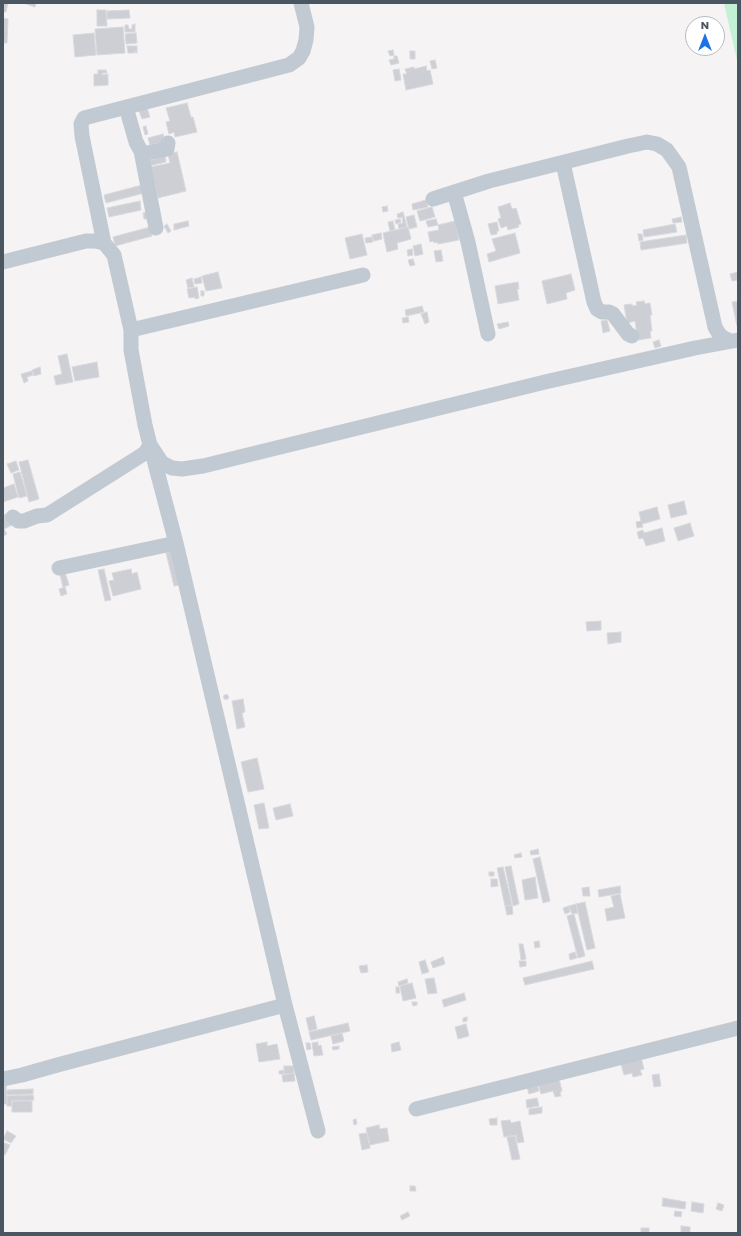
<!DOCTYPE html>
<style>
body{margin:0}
#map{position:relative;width:741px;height:1236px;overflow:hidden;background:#f5f3f3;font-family:Poppins,sans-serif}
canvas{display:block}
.frame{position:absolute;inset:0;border:4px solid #4a5661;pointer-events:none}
.north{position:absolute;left:685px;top:16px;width:40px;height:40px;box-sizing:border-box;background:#fff;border:1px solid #b7bbc0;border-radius:50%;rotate:0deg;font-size:11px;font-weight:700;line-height:16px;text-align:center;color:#4a5661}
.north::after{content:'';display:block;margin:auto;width:14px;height:18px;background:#1a73e8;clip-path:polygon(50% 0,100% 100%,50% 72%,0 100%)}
</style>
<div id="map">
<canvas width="741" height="1236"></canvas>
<div class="frame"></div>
<div class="north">N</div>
</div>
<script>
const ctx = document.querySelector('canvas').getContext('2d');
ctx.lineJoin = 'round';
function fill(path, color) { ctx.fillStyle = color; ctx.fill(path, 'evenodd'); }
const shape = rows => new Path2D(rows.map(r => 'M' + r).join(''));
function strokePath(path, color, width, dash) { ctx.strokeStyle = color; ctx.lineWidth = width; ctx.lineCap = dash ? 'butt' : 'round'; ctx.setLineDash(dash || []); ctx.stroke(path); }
fill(shape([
 [724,3,738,3,738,65]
]), '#c3f1d5');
const building = shape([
 [3,3,8,3,6,12,3,12,3,3],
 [23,3,36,3,35,7,23,3],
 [97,10,106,10,107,26,97,26,97,10],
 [129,10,130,18,107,19,107,11,129,10],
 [3,18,8,19,7,43,3,43,3,18],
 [135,24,135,32,125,32,125,25,128,25,129,29,132,29,132,25,135,24],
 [123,27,125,53,97,55,95,29,123,27],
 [94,33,96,55,75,57,73,35,94,33],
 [136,33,137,43,126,44,125,34,136,33],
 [127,46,137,46,137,53,135,53,135,51,134,51,134,53,128,53,127,46],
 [393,50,394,55,390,56,388,51,393,50],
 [410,51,415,51,415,59,410,59,410,51],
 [394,56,397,56,399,63,391,65,389,60,394,59,394,56],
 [435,60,437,68,432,69,430,61,435,60],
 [426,66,427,71,430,70,433,84,406,90,403,74,407,74,405,69,414,67,414,69,426,66],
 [399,69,401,80,395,81,393,70,399,69],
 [98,70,106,70,107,73,102,73,102,75,108,74,108,85,94,86,94,74,98,74,98,70],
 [187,103,191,117,193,117,197,132,175,137,174,132,169,134,166,122,170,121,166,108,187,103],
 [147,108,150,117,142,119,139,111,147,108],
 [146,126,148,134,145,135,143,127,146,126],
 [163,134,165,142,150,145,148,138,163,134],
 [177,152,186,191,158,198,151,167,170,163,168,154,177,152],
 [165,156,166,162,149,166,148,161,165,156],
 [142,185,144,193,106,203,104,195,142,185],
 [426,200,428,207,413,210,412,204,426,200],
 [140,201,141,210,109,217,107,208,140,201],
 [510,203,512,209,516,208,521,224,518,225,519,227,508,230,507,226,501,228,498,219,501,218,498,207,510,203],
 [387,206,388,211,383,212,382,207,387,206],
 [432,207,435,217,420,221,417,211,432,207],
 [147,212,148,219,144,219,143,213,147,212],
 [403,212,407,227,399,229,398,224,403,223,402,217,398,218,397,214,403,212],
 [414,215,417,227,409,229,406,217,414,215],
 [681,217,682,222,673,223,672,219,681,217],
 [400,219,401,222,396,224,395,220,400,219],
 [436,219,438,225,428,227,426,221,436,219],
 [188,221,189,226,174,230,174,224,188,221],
 [393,221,395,230,390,231,388,222,393,221],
 [455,221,459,240,438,244,437,242,434,243,434,241,430,242,428,232,439,230,438,225,455,221],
 [497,222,499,231,497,231,497,234,491,235,488,224,497,222],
 [167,224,171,231,168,233,164,226,167,224],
 [675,224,677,232,644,237,643,230,675,224],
 [150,227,152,236,115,246,113,237,150,227],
 [408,227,411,239,397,243,398,249,387,252,383,233,408,227],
 [381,233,382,239,374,241,372,235,381,233],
 [515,233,520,253,489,262,487,254,496,251,492,239,515,233],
 [362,234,367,255,350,259,345,238,362,234],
 [638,234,642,234,643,240,639,241,638,234],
 [686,235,687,243,641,250,640,242,686,235],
 [372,237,373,242,366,243,365,238,372,237],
 [421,244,423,254,415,256,413,246,421,244],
 [412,249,413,255,408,256,407,250,412,249],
 [441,250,443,261,436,262,434,251,441,250],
 [413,259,415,265,410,266,408,260,413,259],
 [218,272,222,288,206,291,202,276,218,272],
 [738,272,738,280,732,281,730,274,738,272],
 [571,274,575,290,566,293,567,299,547,304,542,281,571,274],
 [201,277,202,283,195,284,194,279,201,277],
 [192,278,194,287,188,288,186,280,192,278],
 [518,282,519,289,517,289,519,300,498,304,495,286,518,282],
 [197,287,199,298,195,299,195,297,189,298,187,289,197,287],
 [201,291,204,291,204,296,201,296,201,291],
 [644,301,645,304,650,303,652,315,650,315,652,331,650,331,651,338,638,340,635,321,627,323,624,305,632,304,632,306,637,305,636,302,644,301],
 [738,301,738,326,737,326,732,302,738,301],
 [422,306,424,312,406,316,405,310,422,306],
 [427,312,429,322,425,324,421,314,427,312],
 [408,317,409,322,403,323,402,318,408,317],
 [607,320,610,331,603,333,601,321,607,320],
 [508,322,509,326,499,329,497,324,508,322],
 [659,340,661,346,655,348,653,342,659,340],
 [67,354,73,382,56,385,54,376,62,374,58,356,67,354],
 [97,362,99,377,75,381,72,367,97,362],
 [40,367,41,374,34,376,32,370,40,367],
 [32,371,33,375,27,377,28,381,24,383,21,374,32,371],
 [28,460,39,499,29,502,19,462,28,460],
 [16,461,19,470,11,473,7,464,16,461],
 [20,472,27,496,19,498,13,474,20,472],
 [14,484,18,497,3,502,3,488,14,484],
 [684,501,687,514,671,518,668,505,684,501],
 [657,507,660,519,642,524,643,527,637,528,636,522,641,521,639,512,657,507],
 [6,514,12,525,4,529,7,534,3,536,3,515,6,514],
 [690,523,694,536,678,541,674,528,690,523],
 [662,528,665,541,646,546,643,538,639,539,637,532,643,530,644,533,662,528],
 [173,551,181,585,174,586,166,553,173,551],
 [64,569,69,585,63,587,59,571,64,569],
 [104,569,111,600,105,601,98,570,104,569],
 [131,569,132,574,137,572,141,589,113,596,109,581,114,580,112,573,131,569],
 [65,587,67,594,61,596,59,589,65,587],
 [601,621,601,630,587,631,586,622,601,621],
 [621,632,621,642,608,644,607,633,621,632],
 '223.5 697a2.5 2.5 0 1 1 5 0a2.5 2.5 0 1 1-5 0Z',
 [243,699,245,712,242,713,245,727,237,729,232,701,243,699],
 [257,758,264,789,248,792,241,762,257,758],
 [264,803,269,828,259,829,254,805,264,803],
 [290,804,293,816,276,820,273,808,290,804],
 [538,849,539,854,531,855,530,851,538,849],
 [521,853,522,857,515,858,514,855,521,853],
 [540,857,550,901,543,903,533,859,540,857],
 [511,866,519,904,513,906,505,867,511,866],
 [503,867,512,905,505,906,497,868,503,867],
 [489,872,494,872,494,876,489,876,489,872],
 [535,877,538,898,525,900,522,880,535,877],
 [491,879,497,879,498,886,491,887,491,879],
 [620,886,621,893,599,897,598,890,620,886],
 [589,887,590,896,583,896,582,888,589,887],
 [620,894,625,918,607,921,605,909,614,907,611,896,620,894],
 [585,902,595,948,587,950,576,904,585,902],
 [576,904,578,913,572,914,569,906,576,904],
 [512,905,513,914,507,915,505,906,512,905],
 [569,906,570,912,565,914,563,908,569,906],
 [574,914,585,956,578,958,567,916,574,914],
 [539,941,540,947,535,948,534,942,539,941],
 [519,944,523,944,526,959,521,960,519,944],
 [575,952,577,958,570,960,569,954,575,952],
 [443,957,445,964,433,968,431,962,443,957],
 [425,960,429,972,422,974,419,962,425,960],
 [519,961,526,961,526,966,520,967,519,961],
 [592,961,594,969,525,985,523,978,592,961],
 [367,965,368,972,361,973,359,966,367,965],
 [434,978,437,993,428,994,425,979,434,978],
 [407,979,408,983,399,986,398,982,407,979],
 [412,983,416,998,403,1001,400,986,412,983],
 [396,987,399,987,400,993,396,993,396,987],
 [464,993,466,1000,444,1007,442,1000,464,993],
 [412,1002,417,1002,417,1005,413,1006,412,1002],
 [314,1016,317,1029,309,1031,306,1018,314,1016],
 [467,1017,467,1021,463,1022,463,1018,467,1017],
 [348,1023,350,1031,311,1040,309,1032,348,1023],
 [466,1024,469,1036,458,1039,455,1027,466,1024],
 [342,1033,344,1041,333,1044,331,1036,342,1033],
 [267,1042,267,1046,277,1044,280,1059,259,1062,256,1044,267,1042],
 [318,1042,318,1046,321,1045,323,1055,314,1056,312,1043,318,1042],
 [399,1042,401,1050,392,1052,391,1044,399,1042],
 [306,1043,310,1043,311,1049,307,1050,306,1043],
 [339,1046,339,1049,333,1050,332,1047,339,1046],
 [641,1058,644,1069,640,1070,642,1075,633,1077,632,1073,624,1075,621,1064,641,1058],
 [284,1066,294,1066,294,1073,284,1074,284,1066],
 [284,1070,284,1074,279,1074,279,1071,284,1070],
 [294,1073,295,1081,283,1082,282,1075,294,1073],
 [659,1074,661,1086,654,1087,652,1075,659,1074],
 [559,1079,562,1091,560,1092,561,1096,555,1097,553,1091,541,1094,538,1084,559,1079],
 [3,1083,6,1083,7,1104,3,1104,3,1083],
 [537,1084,539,1091,529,1094,527,1087,537,1084],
 [33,1089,33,1094,7,1095,7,1090,33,1089],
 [33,1095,34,1100,11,1101,12,1106,7,1106,7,1096,33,1095],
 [537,1098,539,1106,527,1108,526,1100,537,1098],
 [12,1101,32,1101,32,1112,12,1112,12,1101],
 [542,1107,542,1113,529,1115,529,1109,542,1107],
 [497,1118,497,1125,490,1125,489,1119,497,1118],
 [356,1119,357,1124,354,1125,353,1120,356,1119],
 [510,1120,511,1123,520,1121,524,1142,517,1143,516,1135,504,1137,501,1121,510,1120],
 [379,1125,380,1129,387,1128,389,1141,370,1145,366,1128,379,1125],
 [7,1131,16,1136,11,1143,3,1139,7,1131],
 [367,1133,370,1148,362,1150,359,1134,367,1133],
 [515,1136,520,1159,512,1160,507,1137,515,1136],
 [5,1143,10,1145,5,1155,3,1154,3,1146,5,1143],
 [410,1186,415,1186,416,1191,410,1191,410,1186],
 [663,1198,686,1202,685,1209,662,1206,663,1198],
 [692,1202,704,1204,703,1213,691,1211,692,1202],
 [718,1203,724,1205,722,1211,716,1209,718,1203],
 [675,1211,682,1212,681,1217,674,1216,675,1211],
 [408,1212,410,1216,402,1220,400,1216,408,1212],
 [681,1226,690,1227,690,1233,681,1233,681,1226],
 [641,1228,649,1228,649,1233,641,1233,641,1228]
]);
fill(building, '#cdcfd5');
strokePath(building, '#d7d9de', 1);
strokePath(shape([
 [126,107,136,142,141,151,147,153,167,149,168,143],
 [141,151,156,228],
 [563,163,594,302,597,309,602,312,609,312,613,314,628,334,632,336],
 [454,192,468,242,488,334],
 [433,199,489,181,628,146,647,142,657,144,667,150,679,167,715,327,719,334,724,338,730,341],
 [104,243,82,136,81,124,84,118,289,65,299,58,303,51,306,40,307,27,301,3],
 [3,262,86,241,95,241,104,243,114,255,131,330,131,350,145,425,150,445,162,463,172,468,182,469,203,466,545,382,695,348,738,340],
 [131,330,363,275],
 [152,452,176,543,285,1005,318,1131],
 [13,517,18,521,24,521,37,516,47,515,145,453,150,445],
 [59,568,176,543],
 [3,1079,22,1075,61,1064,285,1005],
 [416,1109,738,1028]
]), '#c1cad2', 15);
</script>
